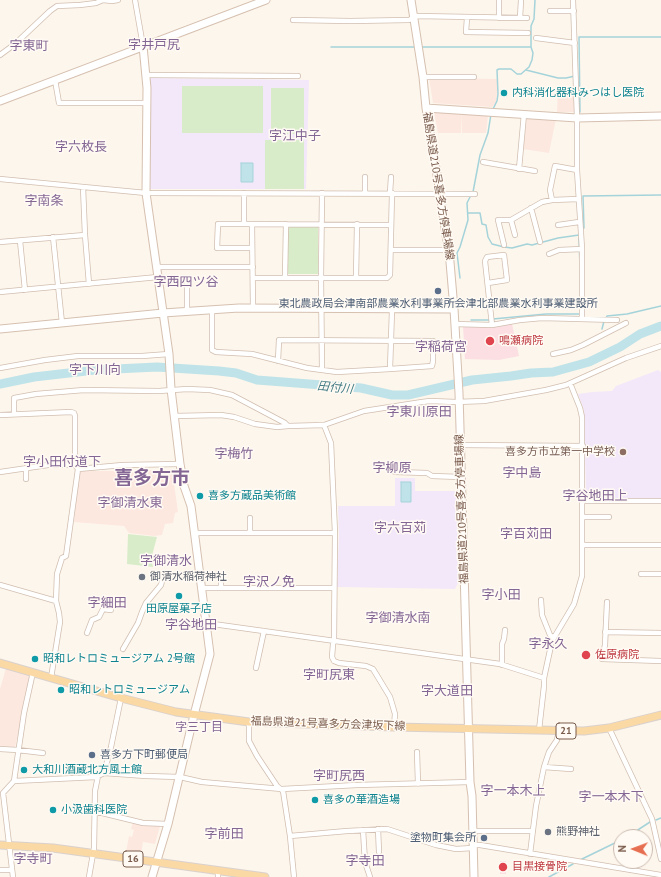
<!DOCTYPE html>
<meta charset="utf-8">
<style>
body{margin:0}
#map{position:relative;width:661px;height:877px;overflow:hidden;background:#fdf6ec;font-family:"PT Sans",sans-serif}
canvas{display:block}
.north{position:absolute;left:613px;top:829px;width:40px;height:40px;box-sizing:border-box;background:#fffaf3;border:1px solid #cabbb1;border-radius:50%;rotate:271deg;font-size:11px;font-weight:700;line-height:16px;text-align:center;color:#7a5c4d}
.north::after{content:'';display:block;margin:auto;width:14px;height:18px;background:#e76f51;clip-path:polygon(50% 0,100% 100%,50% 72%,0 100%)}
</style>
<div id="map">
<canvas width="661" height="877"></canvas>
<div class="north">N</div>
</div>
<script>
const ctx = document.querySelector('canvas').getContext('2d');
ctx.lineJoin = 'round';
function fill(path, color) { ctx.fillStyle = color; ctx.fill(path, 'evenodd'); }
const shape = rows => new Path2D(rows.map(r => 'M' + r).join(''));
function strokePath(path, color, width, dash) { ctx.strokeStyle = color; ctx.lineWidth = width; ctx.lineCap = dash ? 'butt' : 'round'; ctx.setLineDash(dash || []); ctx.stroke(path); }
function drawText(font, color, halo, rows, align = 'center') {
  ctx.font = font + ' "PT Sans","Noto Sans JP",sans-serif'; ctx.lineWidth = 3; ctx.setLineDash([]); ctx.textBaseline = 'middle'; ctx.strokeStyle = halo; ctx.fillStyle = color; for (const [text, x, y, turn = 0] of rows) {
    ctx.save(); ctx.translate(x, y); ctx.rotate((+turn || 0) * Math.PI / 180); ctx.textAlign = isNaN(turn) ? turn : align; if (halo) ctx.strokeText(text, 0, 0); ctx.fillText(text, 0, 0); ctx.restore();
  }
}
fill(shape([
 [429,78,497,79,497,93,496,103,492,107,433,103],
 [558,92,576,92,575,112,557,112],
 [434,112,462,113,461,133,438,133],
 [462,113,488,115,486,133,462,133],
 [527,116,556,119,549,153,523,149],
 [172,469,178,512,175,513,173,523,165,524,162,535,154,536,129,533,124,526,74,522,78,475,82,471,136,471],
 [6,668,31,676,15,747,0,746,0,689],
 [133,822,144,825,160,826,155,844,143,842,141,854,126,852,129,836,132,837,134,830,131,829]
]), '#fde8e0');
fill(shape([
 [150,78,309,80,306,189,150,189,149,188],
 [658,370,661,372,661,498,589,498,586,494,584,410,578,394,592,392,612,391,616,386],
 [395,478,415,478,415,491,457,491,458,583,455,589,337,587,339,535,338,506,395,506]
]), '#f3e8fa');
fill(shape([
 [512,324,519,356,499,360,465,359,463,326,483,326],
 [500,861,506,861,506,874,500,874]
]), '#fbdfe3');
fill(shape([
 [182,86,263,86,263,133,182,133],
 [271,88,304,88,304,134,271,134],
 [265,140,304,140,304,189,265,189],
 [288,226,318,226,318,274,288,274],
 [128,534,157,537,151,559,153,567,127,564]
]), '#d8ecc9');
const water = shape([
 [241,163,253,163,253,182,241,182,241,163],
 [401,482,411,482,411,502,401,502,401,482]
]);
fill(water, '#bfe3e8');
strokePath(water, '#a5d3da', 1);
strokePath(shape([
 [331,47,415,47],
 [421,47,531,47],
 [526,70,558,78,566,78,575,76],
 [492,111,497,101,498,94,497,70,499,69,511,69,517,74,521,74,529,67,532,60,533,53,531,47,531,26,534,19,535,0],
 [580,112,579,37,661,37],
 [473,192,480,155,488,133,491,114],
 [468,213,480,213,482,224,486,225,488,237,492,244,504,247,512,248,527,244,532,245,558,238,579,235],
 [582,227,584,228,583,196,661,195],
 [579,238,580,268],
 [460,278,457,253,460,247,468,220,467,203,471,195],
 [606,318,607,316,627,314,661,306],
 [493,319,546,314,581,314],
 [471,320,489,320],
 [602,329,604,321],
 [656,820,661,818],
 [627,837,650,822],
 [580,860,621,840],
 [549,877,573,864]
]), '#a5d3da', 1.5);
strokePath(shape([
 [0,384,34,377,95,370,157,367,219,371,236,373,257,380,361,388,392,395,408,395,472,380,511,376,531,373,553,372,589,362,620,347,640,334,661,326]
]), '#bfe3e8', 9);
const street = shape([
 [135,0,143,46],
 [499,0,499,18],
 [573,0,577,118,577,170,582,249,582,318],
 [550,11,574,11],
 [467,18,466,32,528,33],
 [520,18,521,0],
 [293,20,350,21,409,20,417,16,527,18],
 [536,38,575,43],
 [0,55,15,44,50,11,57,6,80,5,96,3,103,0,112,1,118,0],
 [147,75,298,76],
 [423,77,474,77],
 [55,80,59,103,147,103],
 [483,162,535,171],
 [519,169,524,114],
 [0,179,146,193,475,194],
 [244,193,244,224],
 [365,193,365,177],
 [390,193,391,177],
 [552,200,550,190,555,166,577,170],
 [531,208,540,242],
 [511,220,515,235],
 [558,225,579,222],
 [85,235,89,284],
 [53,237,62,323],
 [20,241,25,290],
 [0,242,85,235,83,187],
 [504,245,498,220,511,220,542,202,552,200,578,199],
 [252,248,217,248,218,224,252,224],
 [391,250,448,250],
 [549,254,559,250,582,249],
 [157,267,253,267],
 [285,277,286,224],
 [253,278,387,278,390,275,392,193],
 [356,278,357,224],
 [488,283,507,280,504,255,487,257,485,261,492,325],
 [0,292,158,277],
 [253,308,252,224,391,225],
 [212,310,212,350,216,352,252,354,307,368,337,372,390,369,392,310],
 [187,312,187,281],
 [454,324,492,325,520,320,542,318,617,320],
 [553,354,571,350,583,345,626,323],
 [278,361,279,340,433,341,433,361,432,366,390,369],
 [0,368,45,360,78,356,142,356,169,354],
 [322,370,321,277,322,193],
 [14,414,14,398,36,394,84,390,159,391,187,389,210,390,232,395,285,423,288,426,324,425,364,411,422,402,430,401,456,402,484,401,546,390,566,385,626,358,661,346],
 [0,415,71,412,74,413,75,416,75,465,78,469,66,556,62,558,57,574,56,601,59,613,60,622,51,678],
 [174,416,221,415,234,417,255,424,277,427,288,426],
 [324,425,331,443,335,533,334,641,333,644,332,657,334,661,339,663,366,666,373,669,390,697,393,707,395,714,394,727],
 [460,445,583,446],
 [26,468,26,479],
 [78,469,123,465,180,464],
 [0,472,48,465,75,465],
 [395,472,427,473,432,476,461,477],
 [582,501,661,501],
 [582,517,609,517],
 [194,533,335,533],
 [250,533,250,518],
 [582,545,661,545],
 [641,574,661,574],
 [0,585,56,601],
 [202,588,334,588],
 [221,588,221,575],
 [541,600,542,615,550,635,554,638],
 [607,602,605,645,602,659,661,661],
 [206,623,500,664,544,678],
 [605,632,661,633],
 [87,633,92,620,99,617,103,609,111,610],
 [123,649,138,623,142,612,146,603,161,585,164,573],
 [502,665,502,644,504,639,505,630],
 [256,668,264,631],
 [249,722,249,741,257,756,277,786,283,791,290,836,294,877],
 [609,728,652,819,661,859],
 [539,730,544,686,544,678,552,641,574,604,582,576,582,417,580,408,570,383],
 [0,749,18,750,43,753],
 [417,752,418,784],
 [544,767,571,769],
 [104,773,111,747,121,698],
 [14,781,96,777,104,773,146,776,180,777,202,782,282,789,357,785,470,782],
 [94,811,143,823,168,824],
 [378,829,379,852],
 [363,830,365,862,370,877],
 [473,831,533,831],
 [290,836,347,831,387,829,436,845,456,849,473,848],
 [473,845,480,845,661,875],
 [530,854,536,806,544,767,549,752,557,740,559,731],
 [0,870,12,870],
 [13,877,3,793,14,781,24,713,33,672],
 [89,877,94,848,95,791,98,776],
 [218,877,218,871]
]);
const secondary = shape([
 [411,0,423,77,426,108,440,193,450,262,454,309,459,393,470,782,472,796,474,877],
 [143,46,147,88,146,193,169,354,171,389,180,464,184,486,191,506,210,654,194,715,168,824,152,877],
 [0,101,266,0],
 [426,108,577,118,661,116],
 [0,329,163,313,239,308,454,309]
]);
const primary = shape([
 [0,663,121,698,176,712,249,722,394,727,584,731,609,728,661,715],
 [0,845,53,848,265,877]
]);
strokePath(street, '#d1beb0', 6);
strokePath(secondary, '#d6c0b0', 9);
strokePath(primary, '#dad1cd', 9);
strokePath(street, '#fff', 4.5);
strokePath(secondary, '#fff', 7);
strokePath(primary, '#fbd9a5', 7);
for (const [x, y, r, color] of [
 [504,93,4,"#0f9aa8"],
 [438,291,4,"#5c6f8a"],
 [490,341,5,"#e0444e"],
 [623,452,4,"#8d6e63"],
 [200,496,4,"#0f9aa8"],
 [142,577,4,"#6b7280"],
 [179,596,4,"#0f9aa8"],
 [586,655,5,"#e0444e"],
 [35,659,4,"#0f9aa8"],
 [61,690,4,"#0f9aa8"],
 [92,755,4,"#5c6f8a"],
 [24,770,4,"#0f9aa8"],
 [315,800,4,"#0f9aa8"],
 [53,810,4,"#0f9aa8"],
 [548,832,4,"#6b7280"],
 [484,838,4,"#5c6f8a"],
 [503,867,5,"#e0444e"]
]) { const dot = new Path2D(); dot.arc(x, y, r, 0, 2 * Math.PI); ctx.fillStyle = color; ctx.fill(dot); strokePath(dot, '#fffaf3', 1.5); }
for (const [x, y, w] of [
 [566,731,20],
 [133,859,20]
]) { const box = new Path2D(); box.roundRect(x - w / 2, y - 8, w, 16, 3); ctx.fillStyle = '#fffaf3'; ctx.fill(box); strokePath(box, '#7a5c4d', 1); }
drawText('bold 10px', '#7a5c4d', null, [
 ["21",566,731],
 ["16",133,859]
]);
drawText('11px', '#0d838f', '#fffaf3', [
 ["内科消化器科みつはし医院",512,93],
 ["喜多方蔵品美術館",208,496],
 ["田原屋菓子店",179,609,"center"],
 ["昭和レトロミュージアム 2号館",43,659],
 ["昭和レトロミュージアム",69,690],
 ["大和川酒蔵北方風土館",32,770],
 ["喜多の華酒造場",323,800],
 ["小汲歯科医院",61,810]
], 'left');
drawText('11px', '#7a5c4d', '#fffaf3', [
 ["福島県道210号喜多方停車場線",438,186,81],
 ["福島県道210号喜多方停車場線",462,509,-92],
 ["福島県道21号喜多方会津坂下線",328,724,2]
]);
drawText('11px', '#4e5e75', '#fffaf3', [
 ["東北農政局会津南部農業水利事業所会津北部農業水利事業建設所",438,304],
 ["喜多方下町郵便局",100,755,"left"],
 ["塗物町集会所",476,838,"right"]
]);
drawText('11px', '#be3a42', '#fffaf3', [
 ["鳴瀬病院",499,341],
 ["佐原病院",595,655],
 ["目黒接骨院",512,867]
], 'left');
drawText('11px', '#785e54', '#fffaf3', [
 ["喜多方市立第一中学校",615,452]
], 'right');
drawText('11px', '#5b616d', '#fffaf3', [
 ["御清水稲荷神社",150,577],
 ["熊野神社",556,832]
], 'left');
drawText('italic 12px', '#437c86', '#fffaf3', [
 ["田付川",335,388,6]
]);
drawText('12px', '#846695', '#fffaf3', [
 ["字三丁目",199,728]
]);
drawText('13px', '#846695', '#fffaf3', [
 ["字井戸尻",154,45],
 ["字東町",29,46],
 ["字江中子",295,136],
 ["字六枚長",81,147],
 ["字南条",44,201],
 ["字西四ツ谷",186,282],
 ["字稲荷宮",441,347],
 ["字下川向",95,370],
 ["字東川原田",419,412],
 ["字梅竹",234,454],
 ["字小田付道下",62,462],
 ["字柳原",392,468],
 ["字中島",522,473],
 ["字谷地田上",595,496],
 ["字御清水東",130,503],
 ["字六百苅",400,528],
 ["字百苅田",526,534],
 ["字御清水",166,561],
 ["字沢ノ免",269,582],
 ["字小田",501,595],
 ["字細田",107,603],
 ["字御清水南",398,618],
 ["字谷地田",191,625],
 ["字永久",548,644],
 ["字町尻東",329,675],
 ["字大道田",447,691],
 ["字町尻西",339,776],
 ["字一本木上",513,791],
 ["字一本木下",611,797],
 ["字前田",224,834],
 ["字寺町",33,859],
 ["字寺田",365,861]
]);
drawText('bold 19px', '#846695', '#fffaf3', [
 ["喜多方市",152,479]
]);
</script>
